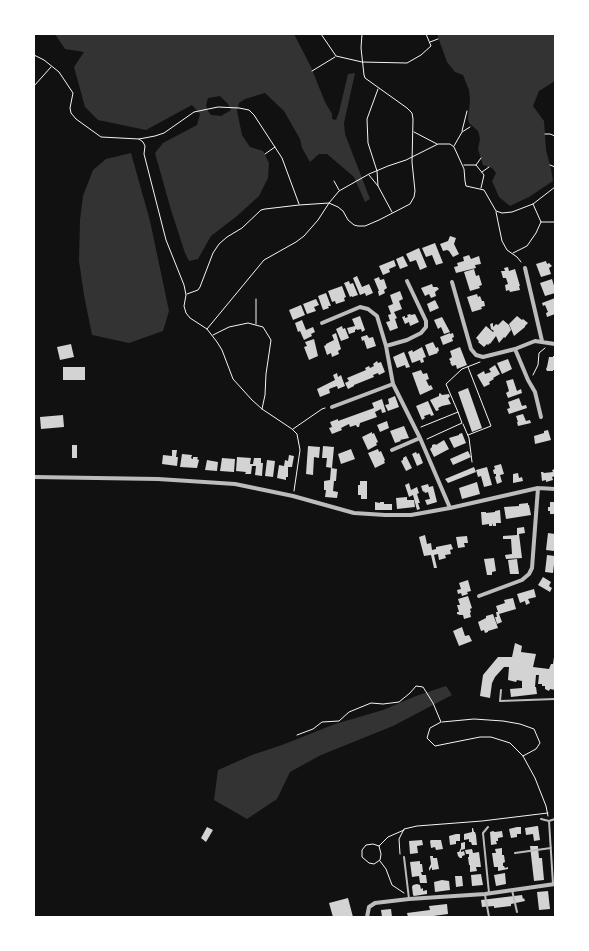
<!DOCTYPE html>
<style>
body{margin:0}
#map{position:relative;width:589px;height:951px;overflow:hidden;background:#111;font-family:Commissioner,sans-serif}
canvas{display:block}
.frame{position:absolute;inset:0;border:35px solid #fff;pointer-events:none}
</style>
<div id="map">
<canvas width="589" height="951"></canvas>
<div class="frame"></div>
</div>
<script>
const ctx = document.querySelector('canvas').getContext('2d');
ctx.lineJoin = 'round';
function fill(path, color) { ctx.fillStyle = color; ctx.fill(path, 'evenodd'); }
const shape = rows => new Path2D(rows.map(r => 'M' + r).join(''));
function strokePath(path, color, width, dash) { ctx.strokeStyle = color; ctx.lineWidth = width; ctx.lineCap = dash ? 'butt' : 'round'; ctx.setLineDash(dash || []); ctx.stroke(path); }
fill(shape([
 [55,34,294,34,311,67,325,102,332,114,332,119,336,120,339,112,348,74,355,73,344,123,345,134,370,199,365,202,354,177,327,154,319,154,310,162,302,148,300,139,284,111,265,93,245,99,239,103,237,111,242,135,250,147,263,151,269,163,268,178,259,196,237,216,211,236,198,259,189,261,185,253,171,210,155,153,163,143,197,125,200,114,192,105,146,130,98,120,85,107,74,67,84,52,65,49],
 [220,96,228,104,231,110,221,116,211,115,208,111,206,105,208,98],
 [437,34,555,34,555,81,539,91,533,106,544,121,546,150,551,169,553,181,529,197,510,206,499,197,492,181,496,173,492,168,483,165,478,149,480,139,478,131,469,123,468,119,470,101,469,90,463,75,455,72,447,62],
 [131,153,150,221,169,311,163,331,129,343,92,335,84,295,79,261,80,220,83,196,93,170,106,159],
 [446,686,452,695,393,726,321,755,290,772,277,799,247,819,214,800,218,770,252,755,282,745,335,724,383,710,416,696]
]), '#333');
fill(shape([
 [450,236,456,238,454,244,459,254,453,257,449,251,447,250,443,251,440,244,448,241],
 [435,243,443,263,436,265,432,255,426,257,422,248],
 [419,248,427,267,420,270,416,260,410,262,406,254],
 [469,255,471,259,479,256,481,264,475,265,476,268,456,273,454,267,458,266,457,263,464,261,463,257],
 [403,256,408,266,400,269,396,259],
 [394,260,396,266,389,269,390,272,383,275,379,266],
 [546,261,547,264,549,263,552,266,549,268,551,274,541,277,536,264],
 [508,267,509,271,515,269,520,286,519,286,520,290,510,292,509,290,506,291,505,285,508,284,506,278,503,278,501,271,505,271,504,268],
 [474,269,476,276,479,275,482,285,479,286,480,288,470,291,464,272],
 [357,276,362,287,369,284,373,293,366,296,365,293,360,295,353,278],
 [379,277,380,280,384,279,387,288,384,290,385,293,379,296,378,291,379,291,374,279],
 [552,279,555,289,555,293,545,296,540,283],
 [349,281,350,284,353,283,358,295,352,297,352,296,350,297,344,283],
 [432,284,433,287,437,287,439,289,435,292,436,296,431,298,429,294,425,296,421,288],
 [342,286,346,297,344,298,345,301,336,304,335,301,332,302,328,291],
 [400,291,403,299,399,301,402,309,394,312,397,318,395,319,398,328,390,331,386,322,390,321,388,315,391,314,388,306,393,304,390,295],
 [326,293,331,306,328,306,329,308,323,310,318,296],
 [477,294,478,297,480,296,482,301,484,301,485,306,481,307,482,309,472,312,467,297],
 [555,298,555,314,547,317,546,313,548,312,545,305,543,306,542,303],
 [316,299,319,305,314,307,316,311,307,314,303,304],
 [435,300,439,308,430,312,427,304],
 [301,305,305,315,293,320,289,310],
 [410,314,411,315,415,314,419,322,410,326,409,322,405,324,402,317,405,316,405,318,408,317,407,315],
 [360,316,365,330,362,332,361,329,357,330,357,329,355,330,355,332,349,334,347,328,355,326,352,319],
 [517,316,522,320,523,319,528,323,525,326,525,327,514,336,509,324],
 [442,317,450,332,444,334,441,327,438,329,434,320],
 [302,320,306,330,313,327,315,332,311,334,312,336,304,340,300,331,298,332,295,323],
 [503,320,509,325,511,330,505,338,504,337,499,343,496,336,490,344,490,343,488,345,487,344,484,347,478,342,479,341,476,338,486,326,493,332,494,331,491,329,490,324,493,323,493,327,496,324,498,325],
 [342,326,343,329,345,328,349,338,341,341,336,329],
 [336,333,341,349,338,351,339,354,332,357,331,353,327,355,324,346,326,345,326,344,334,340,332,335],
 [450,333,450,334,453,333,454,337,452,338,453,341,443,345,440,337],
 [367,335,369,338,373,337,376,346,367,349,364,340,362,341,361,337],
 [314,339,318,356,309,360,304,347,307,346,305,342],
 [433,342,436,348,438,347,439,351,437,352,438,353,429,356,425,345],
 [71,344,74,357,60,360,57,347],
 [422,347,426,357,423,358,424,362,421,363,420,360,412,363,408,352,412,350,413,352],
 [460,347,467,365,457,369,456,365,452,366,450,362,451,362,449,359,452,357,450,351],
 [404,352,410,367,406,368,405,365,397,368,393,357],
 [553,356,555,356,555,370,553,370,553,371,547,371,546,369,547,367,549,357,553,357],
 [508,359,512,369,502,374,497,363],
 [377,361,378,363,381,362,385,372,379,375,378,373,373,375,374,377,354,385,354,386,348,389,345,383,349,381,347,378,366,370,365,368,369,366,370,368,374,366,373,364],
 [495,365,500,374,493,378,494,379,489,382,490,384,484,387,477,375,484,371,485,374,491,372,489,369],
 [63,367,85,367,85,380,63,380],
 [421,370,423,374,427,373,429,379,426,380,429,386,431,385,433,389,420,395,412,373],
 [337,373,338,377,341,375,345,386,338,389,337,386,329,389,330,393,320,397,317,389,335,380,333,375],
 [513,379,517,391,521,389,522,393,508,398,506,393,509,391,506,381],
 [468,388,482,428,472,432,458,392],
 [440,393,442,395,449,394,450,397,448,398,451,404,442,406,438,408,439,410,436,411,430,400,439,396,439,394],
 [395,396,399,407,388,411,385,405,389,404,388,399],
 [519,398,522,406,526,405,527,408,509,414,507,409,510,408,508,402],
 [382,399,386,412,382,413,381,409,375,412,377,417,360,423,359,427,357,427,356,425,350,427,349,424,341,428,342,430,332,434,329,428,332,427,330,422,338,419,338,421,374,408,372,403],
 [428,401,434,415,431,416,430,414,424,416,425,418,422,420,416,406],
 [523,414,526,421,530,420,531,423,518,426,517,422,518,422,516,416],
 [63,415,64,427,41,429,40,417],
 [387,421,389,428,380,432,377,425],
 [404,426,409,438,400,440,401,441,395,443,390,431],
 [548,430,551,440,535,444,534,436,544,433,544,431],
 [372,432,372,434,374,433,378,442,376,443,377,445,368,450,362,437],
 [462,433,466,443,454,448,449,438,459,435,459,434],
 [444,440,449,449,434,457,430,449,432,447,432,445,435,444,436,445],
 [72,445,77,445,77,458,72,458],
 [308,446,320,447,319,458,314,457,313,475,306,474],
 [323,446,334,447,332,468,326,467,327,458,322,458],
 [351,449,355,459,341,464,338,454],
 [378,449,379,452,381,451,385,460,384,461,385,463,375,468,368,453],
 [172,450,177,450,176,457,178,457,177,466,162,464,163,455,172,456],
 [468,451,471,457,453,465,450,459],
 [416,452,417,454,419,453,423,463,417,466,412,454],
 [182,454,192,455,191,458,193,459,193,457,198,457,197,459,199,460,197,468,180,467],
 [289,455,294,456,292,467,288,467,288,477,286,477,286,480,277,478,279,465,284,466,285,460,288,461],
 [406,456,412,468,406,471,401,461,403,460,403,458],
 [237,457,251,458,250,464,253,464,254,458,261,458,261,463,263,463,262,476,255,475,256,466,252,466,251,474,245,474,246,472,236,471],
 [222,458,235,459,234,472,220,471],
 [207,460,218,462,217,471,205,470],
 [267,460,275,461,273,477,265,476],
 [501,464,504,474,500,475,502,482,497,484,495,477,496,476,496,474,494,474,493,470,495,469,494,466],
 [474,467,476,472,448,483,445,479],
 [487,467,492,485,484,487,481,476,478,477,476,470],
 [331,468,337,469,336,481,334,481,333,491,338,492,337,498,325,497,326,490,324,490,324,481,330,480],
 [555,469,555,476,552,477,553,480,546,482,546,480,542,481,541,472,543,472,544,473,553,472,552,470],
 [518,473,519,478,522,477,523,481,513,483,513,474],
 [360,481,367,481,367,499,361,499,361,495,358,495,358,485,360,485],
 [477,482,480,494,462,499,459,488],
 [409,483,411,490,417,487,419,493,417,494,420,503,418,503,420,509,417,510,413,495,409,497,405,485],
 [428,484,429,487,433,486,437,502,427,505,425,500,430,499,428,492,425,493,424,491,423,492,421,486],
 [407,497,407,500,414,500,415,507,397,509,396,498],
 [375,502,380,503,380,502,384,502,384,504,392,504,392,510,375,510],
 [550,502,555,502,555,514,550,514,550,511,548,511,548,507,550,507],
 [528,503,528,505,529,505,531,515,506,519,504,507,519,506,519,504],
 [500,510,501,523,496,523,496,526,493,526,493,523,492,526,489,526,489,524,482,525,481,512,486,512,486,513,495,512,495,511],
 [524,527,525,533,519,534,522,558,506,559,505,555,512,554,511,539,503,539,503,536,517,535,517,528],
 [548,533,555,534,554,551,546,550],
 [425,535,427,544,431,543,432,550,436,549,436,547,451,544,453,549,450,550,451,554,445,555,446,558,439,560,438,554,434,555,437,568,434,568,431,555,424,556,419,537],
 [467,536,468,543,464,543,465,547,458,548,456,537],
 [547,555,555,556,553,573,545,572],
 [494,558,496,571,492,572,492,575,487,575,484,559],
 [517,559,519,574,510,574,508,560],
 [543,577,551,582,549,586,552,588,550,592,538,585],
 [468,580,471,591,467,592,468,594,462,596,461,593,458,594,457,590,461,589,459,583],
 [534,589,536,597,528,599,530,603,526,605,525,601,520,603,517,594],
 [468,596,472,608,470,609,471,612,470,613,471,617,464,619,463,615,460,615,457,614,457,612,459,612,457,605,460,605,458,599],
 [513,598,516,609,499,614,502,622,497,624,495,617,497,617,496,612,498,612,496,606,505,603,504,600],
 [493,614,498,628,488,631,488,632,485,633,484,630,481,631,478,622,486,618,486,616],
 [462,627,465,636,469,635,472,641,459,646,453,631],
 [515,643,522,646,521,652,536,654,533,667,549,669,551,664,553,664,554,657,555,657,555,690,550,689,549,691,545,689,545,686,542,686,542,684,538,684,539,675,536,675,535,687,536,687,537,694,511,697,510,689,522,688,522,681,517,680,516,682,508,680,509,667,504,667,495,677,492,683,490,698,480,696,483,675,498,657,512,657],
 [537,826,538,826,540,840,534,841,533,834,526,835,525,828],
 [207,827,213,830,206,842,201,838],
 [517,827,521,827,521,834,517,834,517,837,511,838,509,829],
 [472,828,473,828,474,832,475,832,476,835,477,845,472,845,471,842,469,842,469,839,464,840,464,834,472,832],
 [493,831,495,832,502,831,503,837,498,838,498,841,496,841,497,844,491,845,490,832],
 [456,834,460,834,460,841,456,841,456,844,450,845,449,836],
 [422,840,423,845,417,846,418,853,410,854,409,841],
 [431,840,441,840,443,849,436,850,435,847,431,848,430,841],
 [465,842,465,849,461,850,461,852,464,851,465,855,462,856,462,858,460,858,458,856,457,852,459,852,461,848,461,843],
 [530,846,538,846,538,847,539,858,542,858,544,880,534,881],
 [502,848,502,855,504,855,505,862,503,863,503,866,504,866,505,868,508,867,508,869,498,871,498,867,494,867,492,853,496,853,495,849],
 [472,849,473,853,479,852,481,867,476,867,477,871,470,872,470,865,469,865,468,857,469,857,469,854,466,854,465,850],
 [430,856,433,856,433,858,437,858,439,869,432,870,432,867,429,871,429,868,431,864],
 [420,861,420,864,422,864,423,872,421,872,422,875,426,875,427,883,420,883,419,876,412,877,410,862],
 [505,873,506,884,496,886,494,875],
 [481,874,483,885,472,886,471,875],
 [455,876,462,876,463,886,456,887],
 [442,880,449,881,450,890,435,892,434,882],
 [417,884,420,885,421,889,423,888,423,891,427,890,427,894,414,896,413,895,412,887,413,885],
 [548,891,550,909,539,910,537,892],
 [522,895,523,899,524,898,525,901,511,904,511,906,494,908,494,906,482,907,481,900],
 [348,898,353,917,333,917,329,903],
 [447,904,448,914,426,917,408,917,407,913,430,910,429,906],
 [391,909,392,917,382,917,381,910]
]), '#d3d3d3');
strokePath(shape([
 [321,34,336,56,362,62,407,63,421,55,431,46,426,34],
 [430,42,438,39],
 [34,55,44,60,59,72,73,93,70,108,71,113,76,119,101,137,139,139,143,142,145,146,144,154,166,240,184,285,186,295,184,306,186,313,190,318,207,329,217,342,222,350,233,379,252,400,262,409,292,429,297,434,300,450,294,491],
 [312,71,335,57],
 [34,86,51,67],
 [378,89,367,119,368,143,377,171,378,186,392,212],
 [462,131,467,111],
 [414,132,437,144],
 [545,134,550,134,555,136],
 [139,139,155,136,164,133,194,112,218,107,239,108,249,110,254,115,282,158,299,204],
 [454,146,462,132,470,127],
 [265,154,275,147],
 [464,165,476,165,484,175,481,188],
 [476,165,481,158],
 [550,165,555,167],
 [482,172,489,167],
 [369,175,378,186],
 [334,181,339,190],
 [533,204,541,222,555,222],
 [496,212,502,241,507,250,517,257,521,262],
 [513,253,527,246,536,233,541,222],
 [187,294,198,290,200,287,213,253,219,244,227,237,242,228,261,210,265,209,299,205,329,203,338,207,343,211,348,220,354,225,358,226,365,226,379,220,410,204,414,197,415,191,412,162,413,119,412,113,407,108,365,78,364,75,361,48,362,34],
 [256,324,256,299],
 [207,329,264,260,296,242,304,236,318,220,329,203,339,191,369,174,388,166,406,160,438,144,450,144,454,147,464,169,465,181,466,186,484,190,496,211,502,213,512,212,533,204,555,187],
 [213,335,229,327,248,323,263,327,271,340,266,374,265,395,262,409],
 [533,375,538,365,539,353,545,348],
 [458,412,446,384,462,369,480,362],
 [463,424,469,438,472,462],
 [421,427,458,412,462,423,427,439],
 [293,429,322,409,325,408],
 [468,435,491,426,468,367],
 [442,722,474,719,503,721,520,724,534,729,540,743,536,749,523,756],
 [297,735,313,729,322,722,339,721,349,712,371,703,383,704,399,702,410,693,416,686,423,687,433,703,441,722,430,728,427,738,435,746,480,737,491,737,510,743,523,756,535,778,546,806,548,816],
 [379,846,373,844,366,845,362,850,362,857,369,863,374,864,380,860,381,854,379,846,388,837,404,830],
 [400,854,399,839,404,829,417,826,482,821,548,813],
 [380,861,386,869,392,885,404,893]
]), '#f5f5f5', 1);
strokePath(shape([
 [501,690,500,701,555,699],
 [541,819,549,821,555,819],
 [549,821,553,884],
 [488,827,483,833,489,893],
 [515,853,551,848],
 [404,857,409,899],
 [512,890,517,912],
 [485,895,489,917]
]), '#bcbcbc', 2);
strokePath(shape([
 [525,268,542,341],
 [452,282,471,349,476,355,483,357,515,349,535,341,555,344],
 [322,323,360,307,368,309,377,316,386,346,407,340,421,333,426,327,426,321,407,281],
 [386,346,393,384,420,438,450,508],
 [515,349,528,380,535,392,541,417],
 [332,407,393,384],
 [392,450,420,438],
 [34,477,158,479,235,484,293,496,354,513,385,515,411,515,450,508,538,488,555,489],
 [479,596,522,580,529,574,532,568,538,488],
 [367,917,369,907,375,903,409,899,485,894,555,884]
]), '#bcbcbc', 4);
</script>
